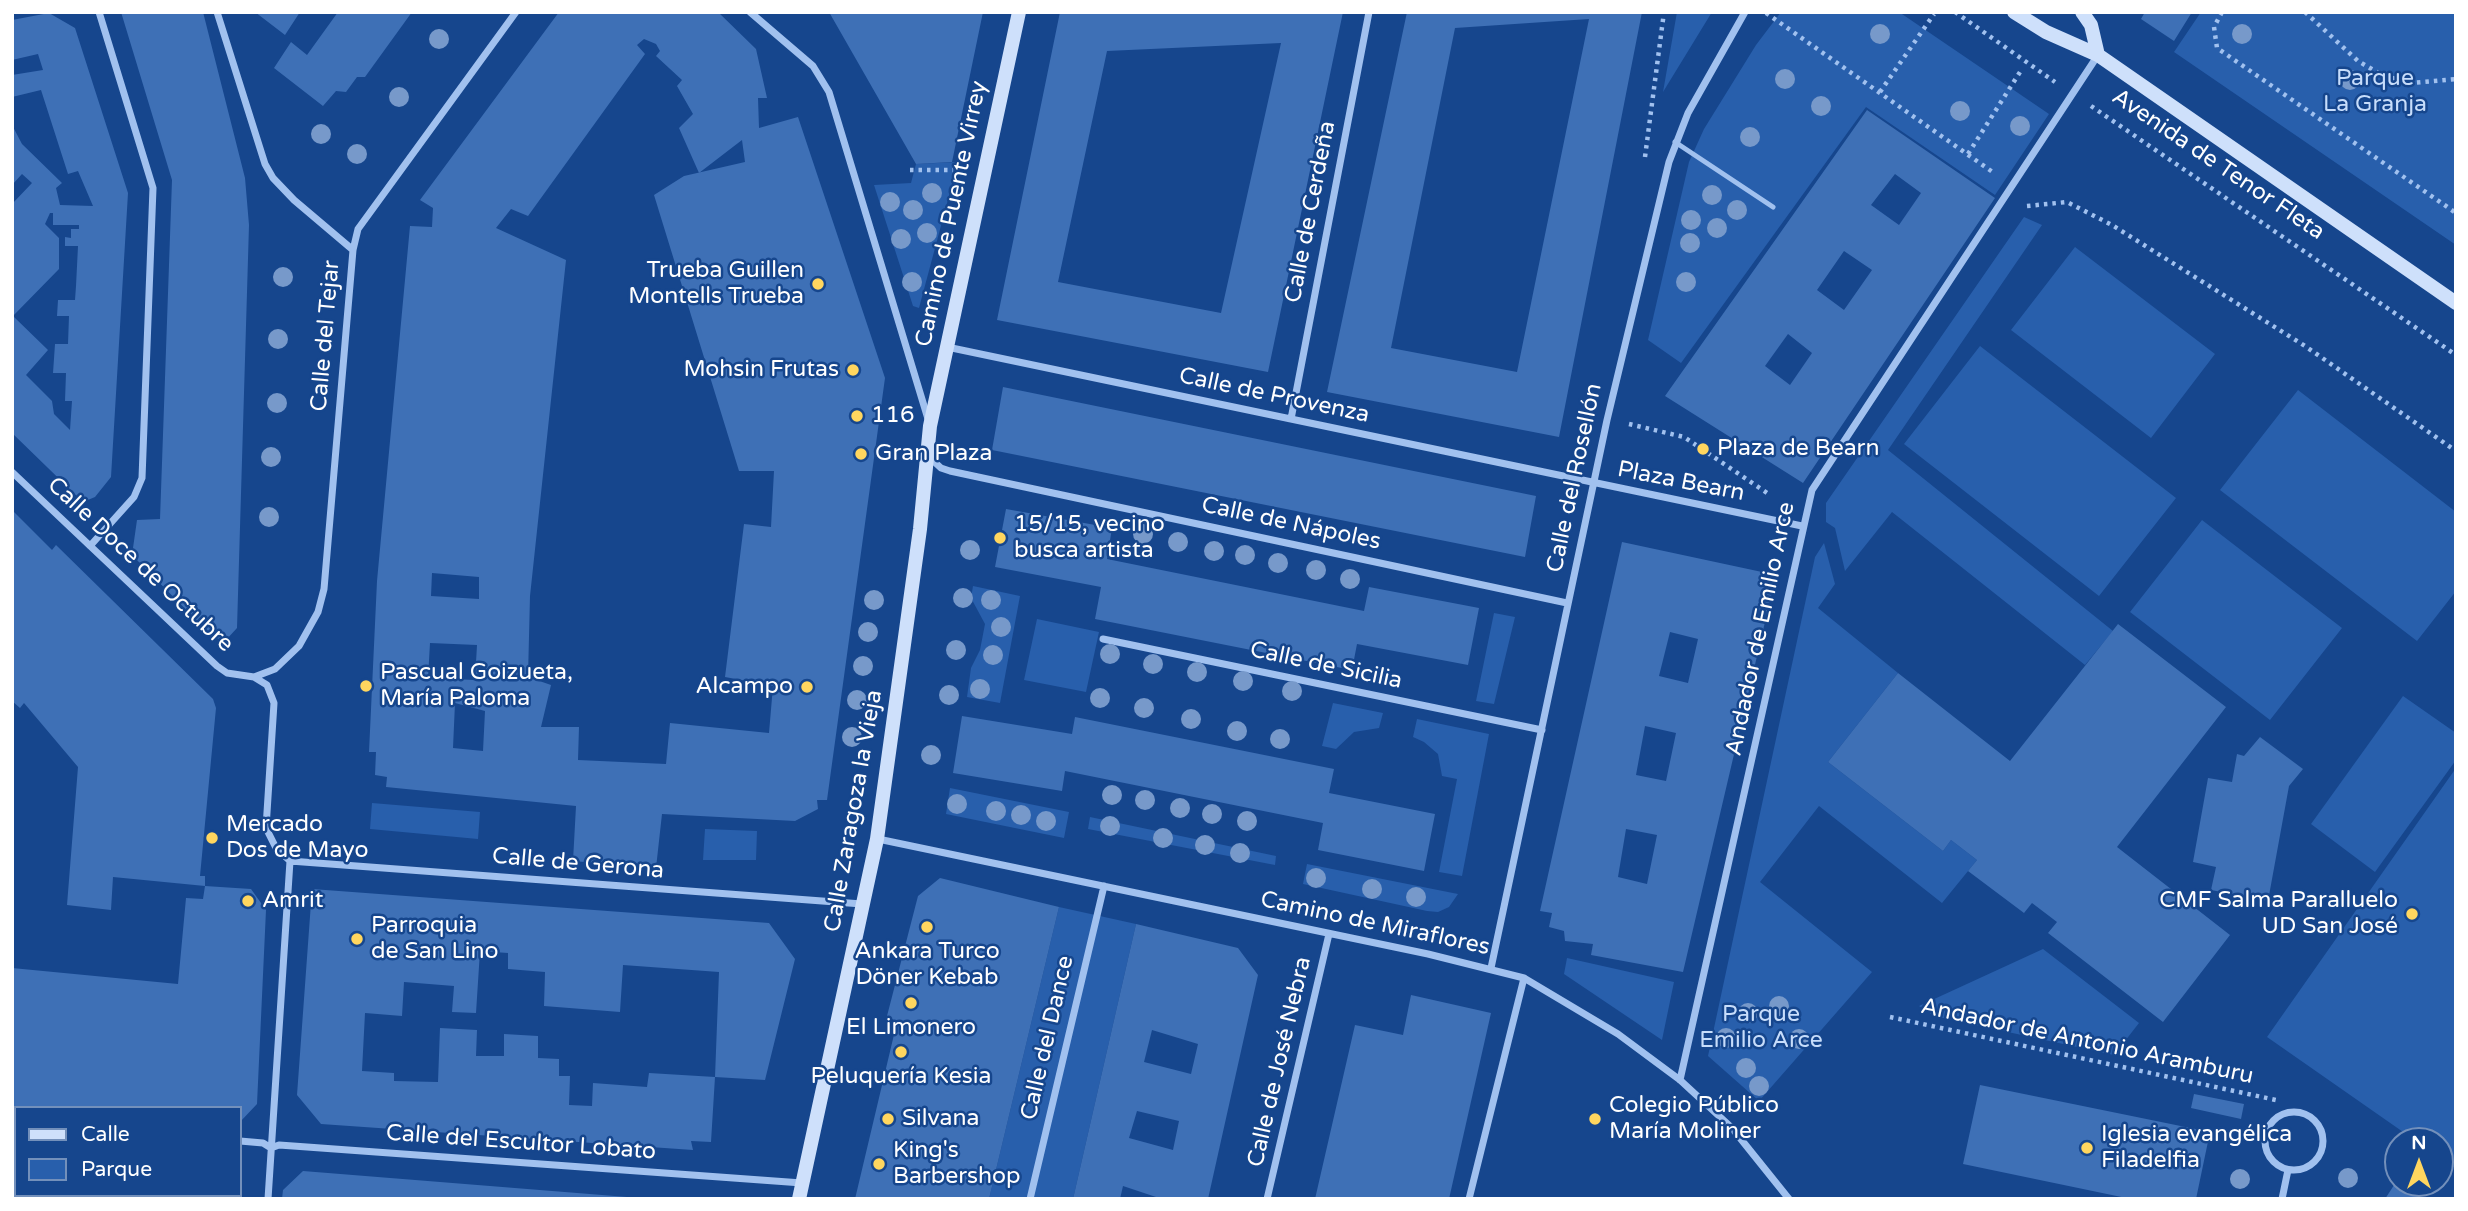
<!DOCTYPE html>
<meta charset="utf-8">
<style>
body{margin:0}
#map{position:relative;width:2468px;height:1211px;overflow:hidden;background:#16468d;font-family:"Varela Round",sans-serif}
canvas{display:block}
.frame{position:absolute;inset:0;border:14px solid #fff;pointer-events:none}
.legend{position:absolute;left:14px;top:1106px;width:228px;height:91px;box-sizing:border-box;background:#16468d;border:2px solid #7390bb;margin:0;padding:9px 12px;list-style:none;font-size:21px;color:#fff}
.legend li{display:flex;align-items:center;gap:14px;height:35px}
.legend b{width:35px;border:2px solid #7390bb}
.north{position:absolute;left:2384px;top:1127px;width:70px;height:70px;box-sizing:border-box;background:#16468d;border:2px solid #7390bb;border-radius:50%;rotate:0deg;font-size:19px;font-weight:700;line-height:28px;text-align:center;color:#fff}
.north::after{content:'';display:block;margin:auto;width:24px;height:32px;background:#ffd65f;clip-path:polygon(50% 0,100% 100%,50% 72%,0 100%)}
</style>
<div id="map">
<canvas width="2468" height="1211"></canvas>
<div class="frame"></div>
<ul class="legend">
<li><b style="height:9px;background:#cee0fb"></b>Calle</li>
<li><b style="height:19px;background:#285fac"></b>Parque</li>
</ul>
<div class="north">N</div>
</div>
<script>
const ctx = document.querySelector('canvas').getContext('2d');
ctx.lineJoin = 'round';
function fill(path, color) { ctx.fillStyle = color; ctx.fill(path, 'evenodd'); }
const shape = rows => new Path2D(rows.map(r => 'M' + r).join(''));
function strokePath(path, color, width, dash) { ctx.strokeStyle = color; ctx.lineWidth = width; ctx.lineCap = dash ? 'butt' : 'round'; ctx.setLineDash(dash || []); ctx.stroke(path); }
function drawText(font, color, halo, rows, align = 'center') {
  ctx.font = font + ' "Varela Round",sans-serif'; ctx.lineWidth = 5; ctx.setLineDash([]); ctx.textBaseline = 'middle'; ctx.strokeStyle = halo; ctx.fillStyle = color; for (const [text, x, y, turn = 0] of rows) {
    ctx.save(); ctx.translate(x, y); ctx.rotate((+turn || 0) * Math.PI / 180); ctx.textAlign = isNaN(turn) ? turn : align; if (halo) ctx.strokeText(text, 0, 0); ctx.fillText(text, 0, 0); ctx.restore();
  }
}
fill(shape([
 [1677,12,1712,12,1663,92],
 [1781,12,1899,12,2049,114,1995,195,1866,107,1681,363,1648,340,1689,162,1704,129,1756,45],
 [2201,12,2456,12,2456,245,2174,52],
 [958,162,919,308,913,306,874,185,911,183,916,164],
 [2024,217,2042,225,1888,450,2113,631,2085,665,1892,512,1845,571,1835,528,1826,522,1826,503],
 [2075,247,2215,354,2151,438,2011,330],
 [1980,346,2176,498,2099,596,1904,444],
 [2298,390,2456,512,2456,591,2417,641,2220,490],
 [2202,520,2342,628,2270,720,2130,612],
 [1824,543,1835,584,1818,608,1898,673,1828,762,1943,851,1951,840,1977,860,1942,903,1819,806,1760,882,1872,972,1759,1101,1708,1056,1815,557],
 [973,586,1020,596,1000,703,967,697,971,668,980,650,985,624,971,598],
 [1494,613,1515,617,1494,704,1476,701],
 [1037,619,1099,632,1086,692,1024,680],
 [2403,696,2456,733,2456,760,2375,872,2311,824],
 [1333,703,1383,713,1379,728,1354,732,1336,749,1322,746],
 [1417,719,1489,734,1462,876,1439,872,1457,779,1442,776,1438,754,1424,742,1413,737],
 [2456,768,2456,1169,2440,1158,2440,1141,2416,1141,2267,1037],
 [950,788,1069,812,1064,838,946,814],
 [372,803,480,812,478,839,370,829],
 [1090,817,1276,856,1275,865,1088,829],
 [705,829,757,831,756,860,703,860],
 [1307,864,1458,894,1449,907,1438,912,1427,911,1303,884],
 [1059,907,1136,924,1073,1199,989,1199],
 [2043,949,2139,1023,2114,1055,1934,1016,1919,1006],
 [1567,958,1674,982,1662,1040,1564,974]
]), '#285fac');
fill(shape([
 [121,12,203,12,245,178,249,225,237,628,226,640,214,638,132,555,137,520,160,519,172,180],
 [255,12,300,12,285,35],
 [338,12,412,12,365,77,357,77,346,92,336,91,323,106,274,68,291,42,307,55],
 [559,12,718,12,756,49,767,98,758,98,759,128,798,117,885,378,827,800,817,800,818,809,795,821,662,814,656,868,573,861,576,806,386,787,387,777,375,775,376,752,369,752,377,581,410,226,432,227,433,208,420,200],
 [644,39,656,44,660,51,656,56,682,80,677,86,693,114,679,128,699,173,742,140,745,162,684,176,654,195,739,471,774,471,771,527,744,524,725,677,773,686,769,733,670,723,666,764,578,760,579,727,541,727,551,685,528,677,530,596,566,260,496,228,511,209,528,216,645,54,637,45],
 [432,573,479,577,479,599,431,596],
 [430,643,477,645,475,680,428,678],
 [455,703,485,711,483,751,453,748],
 [829,12,983,12,952,162,916,164],
 [1060,12,1343,12,1268,372,997,320],
 [1281,43,1221,313,1058,282,1107,51],
 [1407,12,1642,12,1559,437,1327,392],
 [1589,19,1517,372,1391,348,1455,28],
 [2145,12,2192,12,2174,41,2141,19],
 [49,13,75,28,128,193,111,477,95,497,83,502,12,433,12,204,32,183,22,174,12,185,12,125,22,144,62,183,56,188,60,205,93,206,78,171,68,174,41,90,12,97,12,75,43,70,38,54,12,60,12,20],
 [50,213,53,213,53,225,79,225,79,229,71,229,71,238,65,237,65,246,78,246,76,286,75,300,58,300,57,316,69,316,68,344,55,344,53,373,66,373,65,401,72,401,70,430,54,414,52,401,26,375,48,350,13,316,59,269,59,238,45,224],
 [1867,110,1995,198,1803,483,1665,396],
 [1895,174,1921,193,1899,225,1871,205],
 [1844,251,1872,270,1844,310,1817,290],
 [1788,334,1812,353,1790,385,1765,366],
 [1003,387,1536,496,1525,557,992,450],
 [1006,509,1112,528,1107,559,1364,611,1369,587,1479,608,1468,665,1357,644,1352,670,1095,619,1101,587,995,567],
 [12,510,52,550,56,545,213,699,216,708,200,876,205,876,205,886,113,877,111,910,67,905,78,767,24,703,20,708,12,701],
 [1622,542,1776,575,1683,972,1591,955,1593,944,1565,941,1564,931,1549,927,1552,913,1540,911],
 [1670,632,1698,639,1688,683,1659,676],
 [1645,726,1676,733,1666,781,1636,775],
 [1626,829,1657,835,1647,884,1618,877],
 [2118,624,2226,707,2117,847,2230,935,2163,1022,2048,933,2057,922,2032,903,2024,913,1968,871,1977,860,1951,840,1943,851,1828,762,1898,673,2010,761],
 [962,716,1072,734,1075,717,1334,769,1329,793,1435,814,1424,871,1318,850,1323,823,1065,771,1062,791,953,773],
 [2260,737,2303,769,2289,786,2268,901,2211,890,2216,867,2193,862,2208,778,2232,782,2237,754,2244,756],
 [940,878,1059,907,989,1199,855,1199,897,1022,887,1016,918,896],
 [205,886,251,889,266,910,257,1104,240,1122,240,1108,16,1108,16,1111,12,1111,12,968,178,984,186,898,203,899],
 [312,889,769,923,795,959,765,1080,715,1077,719,972,623,965,620,1012,544,1006,545,972,508,969,508,953,480,951,476,1013,452,1012,454,986,404,982,402,1016,365,1013,362,1071,394,1073,394,1081,438,1082,440,1028,477,1030,476,1056,504,1056,504,1034,538,1036,538,1058,559,1059,559,1076,570,1076,569,1105,592,1106,593,1083,647,1087,649,1073,715,1077,711,1142,691,1141,693,1150,321,1124,297,1095],
 [1136,924,1238,948,1258,975,1208,1199,1162,1199,1123,1186,1120,1199,1073,1199],
 [1152,1030,1198,1044,1191,1074,1144,1062],
 [1137,1111,1179,1121,1173,1150,1129,1138],
 [1411,995,1491,1013,1449,1199,1315,1199,1355,1025,1403,1035],
 [1980,1085,2210,1132,2196,1199,2131,1199,1963,1164],
 [2194,1094,2244,1104,2241,1119,2191,1108],
 [12,1151,16,1151,16,1195,242,1195,241,1199,12,1199],
 [303,1171,627,1197,627,1199,282,1199,283,1190],
 [2398,1179,2398,1183,2424,1199,2385,1199]
]), '#3e70b6');
strokePath(shape([
 [1955,12,2055,82],
 [2222,12,2214,27,2217,48,2456,213],
 [2305,12,2358,61,2382,75,2411,83,2456,79],
 [1766,13,1994,173],
 [1880,92,1934,14],
 [2091,106,2456,355],
 [1968,154,2020,72],
 [1645,157,1664,12],
 [910,170,953,170],
 [2027,206,2067,202,2112,225,2305,346,2456,451],
 [1629,424,1684,437,1770,495],
 [1890,1017,2276,1100]
]), '#a1c1ef', 4.5, [3.5, 5]);
strokePath(shape([
 [1675,142,1773,207]
]), '#a1c1ef', 5);
strokePath(shape([
 [217,12,265,164,273,178,294,200,353,250],
 [750,12,813,66,829,92,928,419],
 [947,347,1802,526],
 [1291,419,1369,12],
 [929,457,941,468,950,471,1567,603],
 [12,472,217,666,227,673,254,677,267,685,274,703,266,828,276,848,290,861,862,904],
 [90,546,134,497,142,478,153,188,99,12],
 [1103,639,1542,730],
 [254,677,275,669,299,646,318,612,324,589,353,250,358,229,516,12],
 [878,839,1428,954,1524,978,1618,1034,1680,1080,1732,1128,1789,1199],
 [1491,968,1607,420,1669,162,1688,113,1745,12],
 [1680,1080,1812,490,2098,55],
 '2265 1141a29 29 0 1 1 58 0a29 29 0 1 1-58 0Z',
 [12,1129,16,1129],
 [240,1141,263,1143,271,1148,279,1145,307,1147,802,1183],
 [268,1199,290,861],
 [1030,1199,1104,886],
 [1267,1199,1329,934],
 [1469,1199,1524,978],
 [2282,1199,2288,1170]
]), '#a1c1ef', 7);
strokePath(shape([
 [2014,12,2046,32,2098,55,2456,303],
 [2082,12,2091,25,2098,55],
 [799,1199,877,839,920,529,930,426,1019,12]
]), '#cee0fb', 14);
ctx.fillStyle = '#7799ca';
for (const [x, y] of [
 [1880,34],
 [2242,34],
 [439,39],
 [1785,79],
 [2350,80],
 [399,97],
 [1821,106],
 [1960,111],
 [2020,126],
 [321,134],
 [1750,137],
 [357,154],
 [932,193],
 [1712,195],
 [890,202],
 [913,210],
 [1737,210],
 [1691,220],
 [1717,228],
 [927,233],
 [901,239],
 [1690,243],
 [283,277],
 [912,282],
 [1686,282],
 [278,339],
 [277,403],
 [271,457],
 [269,517],
 [1143,534],
 [1178,542],
 [970,550],
 [1214,551],
 [1245,555],
 [1278,563],
 [1316,570],
 [1350,579],
 [963,598],
 [874,600],
 [991,600],
 [1001,627],
 [868,632],
 [956,650],
 [1110,654],
 [993,655],
 [1153,664],
 [863,666],
 [1197,672],
 [1243,681],
 [980,689],
 [1292,691],
 [949,695],
 [1100,698],
 [857,700],
 [1144,708],
 [1191,719],
 [1237,731],
 [852,737],
 [1280,739],
 [931,755],
 [1112,795],
 [1145,800],
 [957,804],
 [1180,808],
 [996,811],
 [1212,814],
 [1021,815],
 [1046,821],
 [1247,821],
 [1110,826],
 [1163,838],
 [1205,845],
 [1240,853],
 [1316,878],
 [1372,889],
 [1416,897],
 [1779,1006],
 [1748,1013],
 [1726,1038],
 [1799,1039],
 [1746,1068],
 [1759,1086],
 [2348,1178],
 [2240,1179]
]) { ctx.beginPath(); ctx.arc(x, y, 10, 0, 2 * Math.PI); ctx.fill(); }
for (const [x, y, r, color] of [
 [818,284,7,"#ffd65f"],
 [853,370,7,"#ffd65f"],
 [857,416,7,"#ffd65f"],
 [1703,449,7,"#ffd65f"],
 [861,454,7,"#ffd65f"],
 [1000,538,7,"#ffd65f"],
 [366,686,7,"#ffd65f"],
 [807,687,7,"#ffd65f"],
 [212,838,7,"#ffd65f"],
 [248,901,7,"#ffd65f"],
 [2412,914,7,"#ffd65f"],
 [927,927,7,"#ffd65f"],
 [357,939,7,"#ffd65f"],
 [911,1003,7,"#ffd65f"],
 [901,1052,7,"#ffd65f"],
 [888,1119,7,"#ffd65f"],
 [1595,1119,7,"#ffd65f"],
 [2087,1148,7,"#ffd65f"],
 [879,1164,7,"#ffd65f"]
]) { const dot = new Path2D(); dot.arc(x, y, r, 0, 2 * Math.PI); ctx.fillStyle = color; ctx.fill(dot); strokePath(dot, '#16468d', 2.5); }
drawText('23px', '#c7ddfb', '#16468d', [
 ["Parque",2375,79],
 ["La Granja",2375,105],
 ["Parque",1761,1015],
 ["Emilio Arce",1761,1041]
]);
drawText('23px', '#fff', '#16468d', [
 ["Avenida de Tenor Fleta",2218,165,34],
 ["Calle de Cerdeña",1311,212,-79],
 ["Camino de Puente Virrey",952,214,-78],
 ["Calle del Tejar",326,336,-85],
 ["Calle de Provenza",1274,396,12],
 ["Calle del Rosellón",1575,478,-78],
 ["Plaza Bearn",1681,482,11],
 ["Calle de Nápoles",1291,524,12],
 ["Calle Doce de Octubre",140,565,43],
 ["Andador de Emilio Arce",1761,629,-78],
 ["Calle de Sicilia",1326,666,12],
 ["Calle Zaragoza la Vieja",854,811,-80],
 ["Calle de Gerona",578,864,5],
 ["Camino de Miraflores",1375,924,12],
 ["Calle del Dance",1048,1038,-77],
 ["Andador de Antonio Aramburu",2087,1042,12],
 ["Calle de José Nebra",1280,1062,-77],
 ["Calle del Escultor Lobato",521,1143,4]
]);
drawText('23px', '#fff', '#16468d', [
 ["Trueba Guillen",804,271,"right"],
 ["Montells Trueba",804,297,"right"],
 ["Mohsin Frutas",839,370,"right"],
 ["116",871,416],
 ["Plaza de Bearn",1717,449],
 ["Gran Plaza",875,454],
 ["15/15, vecino",1014,525],
 ["busca artista",1014,551],
 ["Pascual Goizueta,",380,673],
 ["María Paloma",380,699],
 ["Alcampo",793,687,"right"],
 ["Mercado",226,825],
 ["Dos de Mayo",226,851],
 ["Amrit",262,901],
 ["CMF Salma Paralluelo",2398,901,"right"],
 ["UD San José",2398,927,"right"],
 ["Parroquia",371,926],
 ["de San Lino",371,952],
 ["Ankara Turco",927,952,"center"],
 ["Döner Kebab",927,978,"center"],
 ["El Limonero",911,1028,"center"],
 ["Peluquería Kesia",901,1077,"center"],
 ["Colegio Público",1609,1106],
 ["María Moliner",1609,1132],
 ["Silvana",902,1119],
 ["Iglesia evangélica",2101,1135],
 ["Filadelfia",2101,1161],
 ["King's",893,1151],
 ["Barbershop",893,1177]
], 'left');
</script>
